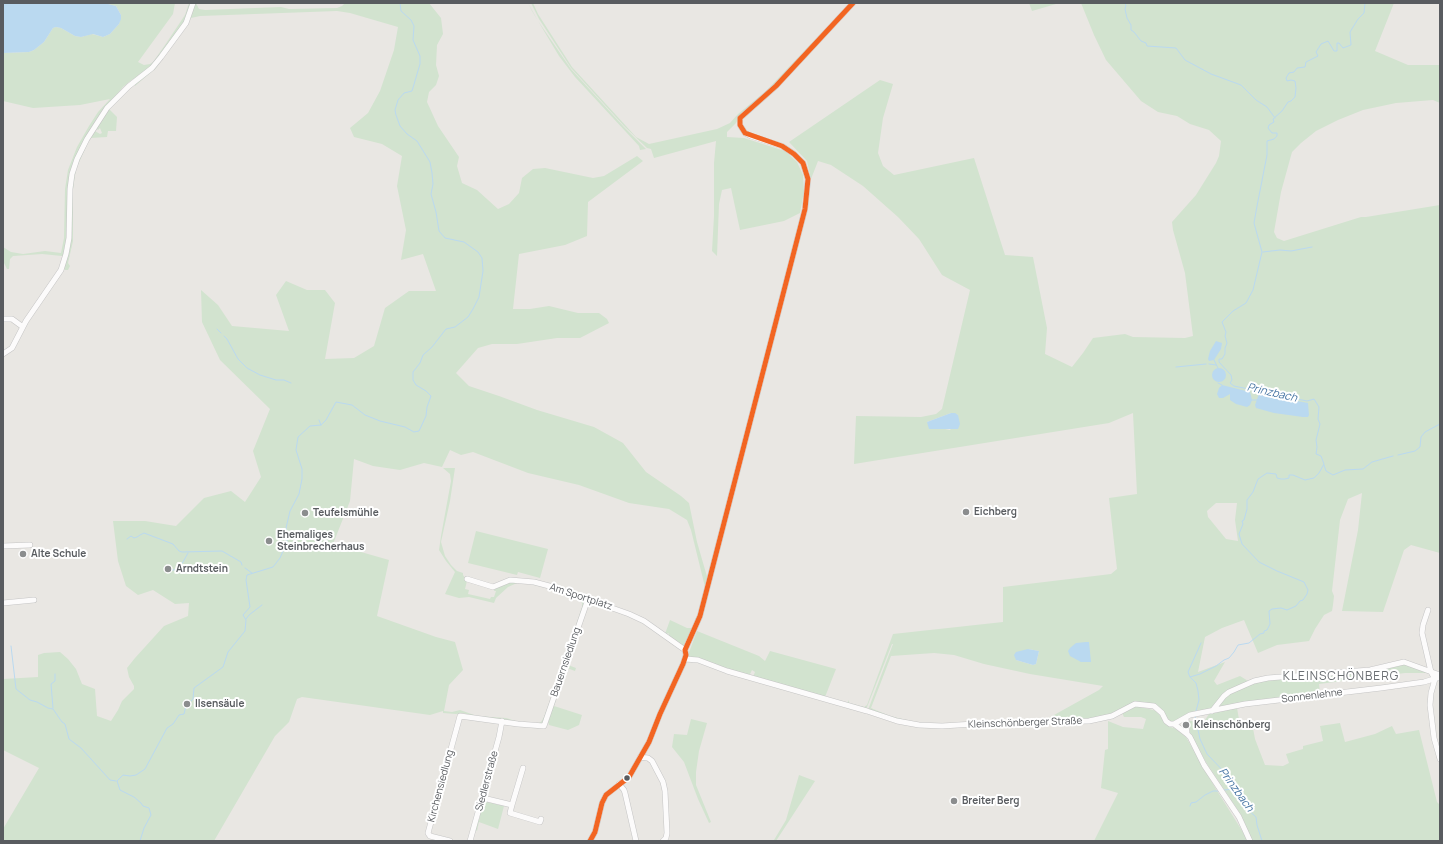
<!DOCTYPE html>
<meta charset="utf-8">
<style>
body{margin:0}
#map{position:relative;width:1443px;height:844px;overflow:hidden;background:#e9e7e3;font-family:Manrope,sans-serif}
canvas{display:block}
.frame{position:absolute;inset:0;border:4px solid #595c60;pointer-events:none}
</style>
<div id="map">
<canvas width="1443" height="844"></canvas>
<div class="frame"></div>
</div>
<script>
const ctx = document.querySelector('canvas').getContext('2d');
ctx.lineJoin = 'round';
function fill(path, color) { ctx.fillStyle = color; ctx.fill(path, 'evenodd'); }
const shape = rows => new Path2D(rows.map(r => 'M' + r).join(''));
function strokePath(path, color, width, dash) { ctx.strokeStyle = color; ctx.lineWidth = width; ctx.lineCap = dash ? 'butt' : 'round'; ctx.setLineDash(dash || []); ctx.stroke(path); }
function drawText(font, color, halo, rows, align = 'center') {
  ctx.font = font + ' Manrope,sans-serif'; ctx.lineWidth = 4; ctx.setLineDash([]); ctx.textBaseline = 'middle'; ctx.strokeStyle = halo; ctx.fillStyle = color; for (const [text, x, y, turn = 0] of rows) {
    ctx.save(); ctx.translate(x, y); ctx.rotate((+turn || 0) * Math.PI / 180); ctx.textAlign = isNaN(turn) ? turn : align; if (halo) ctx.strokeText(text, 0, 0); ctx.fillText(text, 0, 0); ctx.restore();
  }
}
fill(shape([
 [104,3,175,3,173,14,138,62,144,65,150,64,153,62,165,45,185,15,189,3,196,3,199,9,205,10,281,7,289,9,337,8,342,6,345,3,429,3,441,18,443,34,437,45,436,65,439,76,436,85,429,92,427,102,438,126,459,157,457,166,462,183,477,190,498,209,509,204,519,193,522,178,533,169,545,168,593,178,604,176,637,156,643,161,588,202,587,236,565,245,519,254,513,309,530,309,549,306,578,313,599,313,607,319,609,323,580,338,557,338,517,344,492,344,478,348,456,373,469,386,499,396,537,410,594,427,623,443,646,472,681,496,689,503,697,542,708,580,697,622,685,646,682,646,668,637,669,634,668,633,666,635,665,634,670,620,687,628,692,628,694,625,695,619,700,610,705,587,691,530,687,520,669,509,629,503,579,485,528,473,473,452,461,455,450,450,442,467,424,463,400,470,373,466,354,459,350,501,333,544,389,560,377,616,436,637,455,642,463,670,449,685,444,711,452,712,460,710,477,716,506,718,519,722,536,724,541,722,544,717,565,659,582,607,582,603,580,599,575,596,552,589,526,583,517,583,508,587,496,598,494,603,469,597,459,598,445,594,455,572,446,561,439,550,441,536,451,481,450,474,443,468,455,468,450,501,441,542,445,556,451,565,457,571,463,573,463,575,467,581,465,589,469,590,468,594,490,599,491,597,494,597,496,591,494,591,495,588,510,581,516,581,526,582,552,588,584,600,582,613,544,722,536,725,477,717,463,713,456,714,443,713,443,711,430,715,302,697,297,699,289,722,275,736,214,841,3,841,3,829,39,768,3,750,3,679,38,677,38,655,44,653,60,652,68,659,76,669,82,684,95,689,97,716,111,721,118,710,122,701,134,689,134,686,129,677,127,668,135,658,164,626,188,616,189,603,175,604,153,590,138,595,126,586,118,561,113,521,145,521,176,526,204,498,231,491,245,502,261,477,253,451,270,409,220,360,202,322,201,290,218,305,232,326,289,331,276,295,286,281,307,290,325,290,335,303,325,359,354,358,374,346,385,308,409,291,436,291,423,254,401,260,406,230,397,186,402,156,382,144,354,137,350,128,368,113,380,91,394,50,398,27,350,13,337,11,200,16,191,18,156,68,135,86,135,83,153,69,163,56,160,56,142,75,136,80,133,79,123,87,101,115,85,138,75,158,70,175,67,237,65,254,62,256,42,254,13,256,10,259,9,269,7,269,3,261,3,247,11,252,23,254,45,251,61,253,64,238,65,189,68,170,77,147,89,126,98,112,110,99,80,105,33,108,3,101,3,53,29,52,34,50,44,42,53,28,56,27,61,28,75,36,81,37,92,34,103,37,110,34,119,24,121,15,116,6],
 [528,3,538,21,571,69,624,127,646,149,640,150,639,146,575,77,559,56,532,11],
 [531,3,533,3,538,14,572,67,626,126,636,137,649,144,717,129,730,123,738,114,766,91,825,29,775,85,754,104,741,113,736,123,727,132,727,137,744,138,785,151,797,162,803,175,804,191,800,213,784,221,740,230,731,188,722,190,719,204,717,256,712,251,714,216,714,163,716,141,654,158,651,149,647,148,624,126,571,68,539,19],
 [1029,3,1394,3,1375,51,1408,65,1440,65,1440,103,1433,100,1396,103,1363,110,1338,120,1316,131,1301,143,1292,152,1281,192,1274,232,1277,238,1284,241,1361,217,1366,217,1440,205,1440,553,1411,545,1404,550,1383,612,1342,611,1358,530,1362,493,1348,499,1340,520,1332,591,1334,596,1333,605,1332,611,1324,615,1315,629,1309,641,1277,645,1258,653,1244,620,1222,628,1205,637,1198,672,1225,662,1214,681,1217,685,1240,676,1253,684,1268,679,1368,671,1402,663,1430,673,1405,673,1319,684,1320,694,1195,711,1189,713,1175,722,1168,721,1161,709,1152,704,1136,702,1118,712,1095,719,948,725,913,723,868,710,893,644,892,644,867,707,865,709,847,704,849,700,849,703,864,707,867,705,893,634,1003,622,1003,587,1111,574,1117,569,1109,498,1137,494,1133,413,1109,423,854,464,856,416,921,417,936,414,942,409,970,290,942,275,919,239,898,217,863,186,831,165,818,161,811,179,807,161,789,142,880,80,893,84,883,118,878,153,883,166,894,175,974,158,1005,255,1033,257,1047,328,1045,354,1072,367,1083,353,1093,338,1125,334,1133,337,1185,338,1193,336,1185,273,1173,230,1172,222,1196,195,1216,163,1219,156,1221,141,1209,130,1190,124,1177,116,1158,112,1141,101,1106,60,1094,35,1081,3,1056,4,1032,11],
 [951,413,958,415,958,420,950,430,945,429,927,422],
 [1216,503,1237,503,1235,520,1238,541,1226,539,1208,517,1207,511],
 [1028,649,1039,651,1036,664,1033,665,1016,660],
 [934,653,954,655,984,664,1030,674,1103,686,1099,690,1045,720,936,724,919,723,890,716,871,708,891,656],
 [109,109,117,117,116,131,108,131,107,137,90,138,76,169,73,189,73,241,68,263,70,266,68,270,65,270,63,267,70,240,71,189,75,168,82,149,93,130,100,134,102,133,100,128,98,130,95,127],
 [476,531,548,549,540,578,518,572,517,575,468,563],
 [697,631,759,656,765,661,770,651,836,669,825,697,753,677,755,672,752,670,749,676,688,657,688,655],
 [568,665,576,668,575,671,567,668,554,706,582,715,579,725,568,730,549,725,548,722,567,666],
 [1137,706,1157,711,1166,725,1176,729,1186,737,1216,789,1246,837,1241,815,1207,764,1190,733,1188,721,1197,721,1203,723,1209,714,1237,708,1240,725,1252,723,1255,739,1265,765,1283,766,1289,763,1286,754,1303,749,1303,746,1323,741,1320,726,1340,723,1345,742,1375,734,1392,726,1396,734,1419,730,1437,802,1440,805,1440,841,1094,841,1118,793,1101,788,1105,750,1108,749,1108,721,1123,727,1143,729,1146,719,1141,717,1124,717,1122,713],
 [691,719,707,723,699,751,696,772,696,785,711,822,709,823,698,799,684,762,672,747,674,734,687,735],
 [799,775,815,781,776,841,774,840,786,820],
 [483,801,504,806,498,829,479,822,477,831,475,830,478,820,479,820,480,816,479,816]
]), '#d2e3cf');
fill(shape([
 [3,3,104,3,116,6,121,15,121,19,119,24,110,34,103,37,93,34,81,37,75,36,61,28,56,27,53,28,44,42,34,50,29,52,3,53],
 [1216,341,1222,343,1221,349,1214,360,1209,361,1208,359,1210,351],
 '1212 375a7 7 0 1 1 14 0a7 7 0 1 1-14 0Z',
 [1222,385,1250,392,1252,400,1250,405,1247,407,1236,404,1230,400,1230,394,1223,398,1219,398,1217,394,1219,388],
 [1259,394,1308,403,1309,415,1308,417,1303,417,1274,413,1256,408,1255,405],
 [951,413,955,413,958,415,960,424,958,429,929,429,927,422],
 [1086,642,1089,642,1091,662,1081,662,1070,656,1068,651,1070,648,1076,643],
 [1028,649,1039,651,1036,664,1033,665,1016,660,1014,655,1016,652]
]), '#bad9f0');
strokePath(shape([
 [1124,3,1126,5,1125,9,1127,18,1131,25,1131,30,1134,32,1141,41,1146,43,1147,46,1176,48,1185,60,1211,74,1241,85,1256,100,1267,107,1275,118],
 [1263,252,1280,250,1291,251,1312,247],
 [217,329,221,333],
 [224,336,227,339,238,359,247,368,260,375,276,380,284,380,291,383],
 [1214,360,1218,368],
 [1209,364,1216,365],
 [1176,367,1206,364],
 [1218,383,1222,385],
 [1252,400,1257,400],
 [319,420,321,425],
 [1398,455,1415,451,1420,447,1421,437,1425,432,1440,424],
 [1324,465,1326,471,1333,475,1345,470,1363,469,1372,462,1393,456],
 [127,539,131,536,134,538,137,537,140,535,144,533,173,544,179,551,182,552,222,551,241,562,242,565],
 [245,568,252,573],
 [168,570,174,570,178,568,183,562,188,553],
 [246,619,249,615,262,605],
 [11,646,16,689,30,700,37,702,48,708,53,709,62,722,65,724,69,739,81,748,110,780,116,781],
 [1190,677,1188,672,1201,643],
 [53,708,51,684,55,681,55,674],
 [1196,711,1199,700,1198,691,1196,683,1190,677,1200,674,1216,666,1224,660,1229,658,1234,652,1238,645,1249,643,1260,634,1264,633,1264,631,1267,630,1270,624,1269,611,1272,609,1281,608,1287,610,1296,606,1300,601,1303,600,1307,594,1308,590,1304,582,1277,571,1259,562,1242,544,1239,534,1243,524,1242,521,1244,520,1247,509,1247,500,1253,492,1258,479,1267,473,1276,474,1277,478,1281,479,1285,479,1289,478,1289,475,1293,475,1305,480,1314,478,1319,473,1324,464,1321,456,1316,454,1317,447,1316,440,1320,424,1318,419,1319,407,1314,399,1307,401,1234,386,1230,383,1232,380,1231,375,1219,362,1219,359,1222,359,1225,354,1225,348,1227,343,1225,336,1226,332,1222,322,1233,311,1246,303,1253,290,1262,252,1254,223,1257,206,1267,155,1267,141,1274,139,1277,136,1277,133,1272,133,1268,128,1269,125,1274,122,1273,119,1282,111,1288,102,1291,101,1295,97,1296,88,1295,81,1291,80,1287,81,1286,78,1289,73,1294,72,1297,68,1305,67,1306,62,1318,56,1316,52,1321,44,1328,41,1334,51,1337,51,1337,43,1339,43,1343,48,1351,45,1350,32,1358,19,1364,13,1365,3],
 [1195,716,1200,739,1207,754,1230,778,1242,796,1247,809,1256,817,1257,825,1262,841],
 [1224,790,1235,789],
 [1190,806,1191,803,1196,802,1205,795,1213,791,1220,791],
 [140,841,144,828,151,815,149,808,143,806,141,803,134,797,120,790,117,781,123,775,130,776,136,775,145,769,167,728,173,724,179,715,184,714,186,706,193,699,194,688,223,667,228,652,245,631,246,620,243,615,250,607,246,580,247,575,273,567,280,558,287,542,286,528,290,511,299,494,302,479,302,469,296,450,298,437,310,426,321,425,326,420,336,402,352,405,365,415,380,421,405,427,414,432,419,431,426,416,427,407,431,396,426,391,416,385,413,380,413,372,420,363,423,355,432,347,446,329,455,327,468,317,473,309,479,297,483,271,482,258,478,252,464,242,445,238,439,231,436,212,431,194,433,184,432,173,430,162,417,141,407,134,400,126,396,115,395,110,398,100,404,93,412,91,420,64,420,56,413,40,414,26,411,20,401,11,400,3]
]), '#bad9f0', 1);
const minor = shape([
 [3,319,12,319,23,327],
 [3,354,12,348,26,321,61,270,66,254,69,238,70,189,72,174,77,159,87,139,107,108,129,86,152,68,161,57,186,23,193,3],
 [3,546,30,545],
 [467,579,493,587,510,580,534,582,553,587,629,614,644,621,685,650],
 [3,603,34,600],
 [1428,610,1423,625,1422,633,1431,672,1435,679,1431,693,1430,705,1434,738,1440,759],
 [685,659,698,660,727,671,867,711,897,721,919,725,942,726,990,723,1089,721,1112,716,1135,704,1154,706,1162,713,1166,721,1170,724,1174,724],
 [1212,711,1224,696,1229,692,1254,681,1268,678,1370,670,1404,662,1440,675],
 [1186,718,1187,734],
 [1174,724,1190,715,1245,704,1381,688,1424,682,1440,677],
 [1174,724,1187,734,1190,737,1204,765,1239,817,1250,841],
 [640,757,648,758,652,761,663,782,665,791,667,833,666,838,663,841],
 [619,784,624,790,625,793,636,841],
 [483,798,512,805,523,768],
 [512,805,510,813,540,822,541,819],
 [450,841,430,836,428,833,460,716,518,724,544,726,588,599],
 [470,841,499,737,502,721],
 [590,841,595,832,602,803,606,795,629,777,649,742,660,714,683,664,686,655,685,650,700,616,805,209,808,179,803,163,794,154,782,146,751,136,745,133,740,125,740,118,776,86,853,3]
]);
strokePath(minor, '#c5c5c5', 6);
strokePath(minor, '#fcfbfb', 5);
strokePath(shape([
 [590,841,595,832,602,803,606,795,629,777,649,742,660,714,683,664,686,655,685,650,700,616,805,209,808,179,803,163,794,154,782,146,745,133,740,125,740,118,776,86,853,3]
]), '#f26522', 5);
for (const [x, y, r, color] of [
 [966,512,4,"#8b8d8e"],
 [305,513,4,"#8b8d8e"],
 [269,541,4,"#8b8d8e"],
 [23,554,4,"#8b8d8e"],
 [168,569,4,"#8b8d8e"],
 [187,704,4,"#8b8d8e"],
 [1186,725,4,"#8b8d8e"],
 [627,778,3.5,"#595c60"],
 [954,801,4,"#8b8d8e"]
]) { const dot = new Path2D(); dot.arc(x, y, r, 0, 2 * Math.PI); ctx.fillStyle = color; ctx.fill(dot); strokePath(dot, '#fff', 1.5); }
drawText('bold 10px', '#595c60', '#fff', [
 ["Eichberg",974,512],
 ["Teufelsmühle",313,513],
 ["Ehemaliges",277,535],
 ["Steinbrecherhaus",277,547],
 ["Alte Schule",31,554],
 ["Arndtstein",176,569],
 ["Ilsensäule",195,704],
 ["Kleinschönberg",1194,725],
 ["Breiter Berg",962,801]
], 'left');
drawText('10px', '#595c60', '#fff', [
 ["Am Sportplatz",581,597,18],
 ["Bauernsiedlung",566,662,-71],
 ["Sonnenlehne",1312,696,-7],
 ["Kleinschönberger Straße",1025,723,-2],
 ["Siedlerstraße",487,781,-75],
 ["Kirchensiedlung",441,786,-75]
]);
drawText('italic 11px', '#4775a4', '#fff', [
 ["Prinzbach",1272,393,13],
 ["Prinzbach",1236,790,54]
]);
ctx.letterSpacing = '1px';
drawText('12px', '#6a6e72', '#fff', [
 ["KLEINSCHÖNBERG",1341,677]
]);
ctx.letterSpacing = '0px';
</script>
